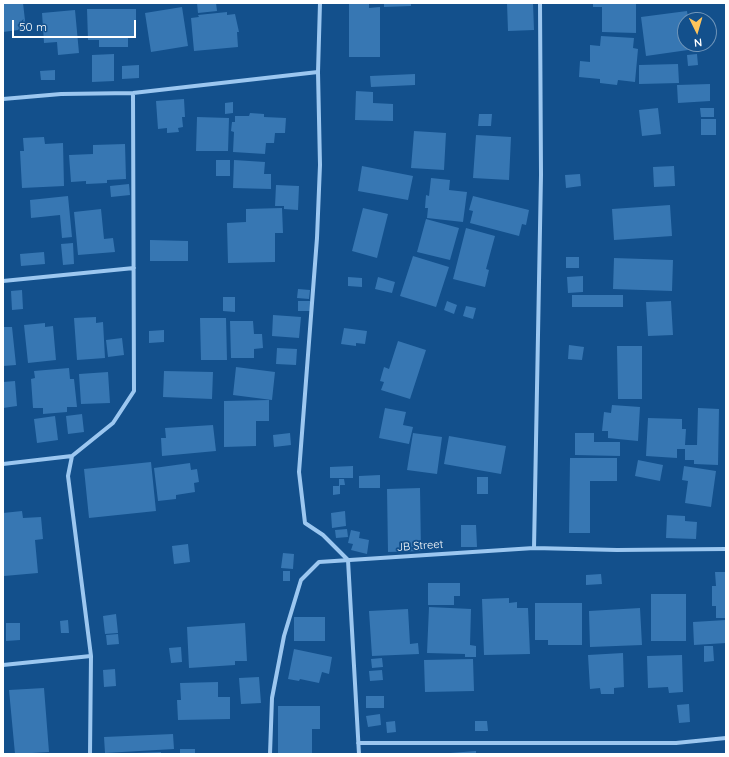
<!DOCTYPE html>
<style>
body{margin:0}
#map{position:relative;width:729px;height:757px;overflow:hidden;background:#13508c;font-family:Quicksand,sans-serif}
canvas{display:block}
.frame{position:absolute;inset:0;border:4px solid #fff;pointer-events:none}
.north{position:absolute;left:677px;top:12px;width:40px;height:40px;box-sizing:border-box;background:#13508c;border:1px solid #7196ba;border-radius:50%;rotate:175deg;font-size:11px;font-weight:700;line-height:16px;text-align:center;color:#fff}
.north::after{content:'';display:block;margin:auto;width:14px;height:18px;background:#ffc55b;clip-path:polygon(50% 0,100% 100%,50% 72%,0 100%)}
.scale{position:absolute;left:12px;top:20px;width:124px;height:18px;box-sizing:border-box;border:2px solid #fff;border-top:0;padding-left:5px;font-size:12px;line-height:14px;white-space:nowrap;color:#fff;-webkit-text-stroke:3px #13508c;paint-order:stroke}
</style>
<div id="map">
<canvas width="729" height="757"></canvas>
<div class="frame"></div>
<div class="north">N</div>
<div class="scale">50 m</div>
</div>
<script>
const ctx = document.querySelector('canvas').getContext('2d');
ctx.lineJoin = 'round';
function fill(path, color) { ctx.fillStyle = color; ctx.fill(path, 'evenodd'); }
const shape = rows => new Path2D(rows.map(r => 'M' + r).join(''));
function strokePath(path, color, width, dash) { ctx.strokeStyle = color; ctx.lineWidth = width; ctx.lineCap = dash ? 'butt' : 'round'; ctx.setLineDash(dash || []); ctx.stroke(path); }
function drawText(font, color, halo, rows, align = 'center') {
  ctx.font = font + ' Quicksand,sans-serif'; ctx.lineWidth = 4; ctx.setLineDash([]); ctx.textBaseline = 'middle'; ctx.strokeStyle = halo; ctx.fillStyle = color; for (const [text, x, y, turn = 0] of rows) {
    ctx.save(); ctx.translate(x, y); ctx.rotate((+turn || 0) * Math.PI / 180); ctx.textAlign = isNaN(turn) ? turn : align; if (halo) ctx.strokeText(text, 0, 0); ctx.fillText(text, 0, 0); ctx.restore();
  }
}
fill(shape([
 [3,3,23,3,26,29,3,32],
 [197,3,216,3,217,11,198,13],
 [349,3,369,3,369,8,380,7,380,57,349,57],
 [384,3,411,3,411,6,384,7],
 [507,3,533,3,534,30,508,31],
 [593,3,636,3,636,33,602,32,602,7,593,7],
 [182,7,188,46,151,52,145,13],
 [87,9,136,9,136,38,128,38,128,47,99,47,99,40,88,40],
 [75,10,79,53,58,55,57,42,44,43,42,13],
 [687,11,688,18,700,17,700,20,685,20,685,44,694,44,695,49,646,56,641,17],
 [227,12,227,15,235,14,239,32,237,32,238,47,194,51,191,18,199,17,198,15],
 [601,36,634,38,633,48,638,49,635,82,618,80,617,85,600,83,600,79,579,77,580,61,590,62,590,45,600,46],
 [114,54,114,81,92,82,92,55],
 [697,54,698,65,688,66,687,55],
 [678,64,679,83,639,84,639,65],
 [139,65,139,78,122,79,122,66],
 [55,70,55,80,41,80,40,71],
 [415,74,415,85,371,87,370,76],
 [710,84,710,101,678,103,677,85],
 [356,91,373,92,373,103,393,104,393,121,355,120],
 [184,99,185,117,182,117,183,127,178,128,179,132,167,133,167,128,158,129,156,101],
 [233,102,233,113,225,114,225,103],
 [658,108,661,134,642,136,639,110],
 [700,108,714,108,714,117,701,117],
 [250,113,264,114,264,117,286,118,285,133,275,133,274,143,266,143,265,154,233,152,234,132,231,131,232,122,235,122,235,116,249,116],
 [479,114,492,114,491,126,478,126],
 [197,117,229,118,228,151,196,151],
 [701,119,716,119,716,135,701,135],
 [414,131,446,133,444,170,411,168],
 [476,135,511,137,509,180,473,178],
 [44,137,45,144,63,143,64,186,22,188,20,151,24,151,23,138],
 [125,144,126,179,107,180,107,183,86,184,86,181,71,182,69,155,93,154,93,145],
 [216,160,230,160,230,176,216,176],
 [234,160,265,162,264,174,271,174,271,189,233,188],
 [362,166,413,176,408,200,358,191],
 [674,166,675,186,654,187,653,167],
 [580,174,581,186,566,188,565,175],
 [431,178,450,180,449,190,467,192,463,222,427,218,428,208,425,208,426,195,429,196],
 [129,184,130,195,111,197,110,186],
 [276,185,299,186,298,210,284,209,284,206,275,206],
 [68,196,72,237,62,238,60,215,31,218,30,200],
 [473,196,529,210,526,225,522,224,519,236,470,223,473,211,469,210],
 [670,205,672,236,614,240,612,209],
 [282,208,283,233,275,233,275,262,228,263,227,223,246,222,246,209],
 [363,208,388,214,377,258,352,251],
 [101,209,104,239,113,238,115,252,78,255,74,212],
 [426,219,459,228,450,260,417,252],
 [466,228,495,236,486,269,489,270,485,287,453,279],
 [150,240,188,241,188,261,150,261],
 [73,243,74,264,63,265,61,244],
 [44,252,45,264,21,266,20,254],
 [413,256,449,267,436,307,400,296],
 [566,257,579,257,579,268,566,268],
 [614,258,673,260,672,291,613,289],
 [583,276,583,292,568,293,567,277],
 [348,277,362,278,362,287,348,286],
 [378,277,395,282,392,293,375,289],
 [298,289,310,290,309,299,297,298],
 [22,290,23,309,12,310,11,291],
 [572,295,623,295,623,307,572,307],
 [223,297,235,297,235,312,223,311],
 [298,301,310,301,310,311,298,311],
 [447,301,457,305,454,314,444,310],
 [671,301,673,335,648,336,646,302],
 [466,306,476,308,473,319,463,316],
 [273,315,301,317,299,338,272,336],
 [96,317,96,323,103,322,105,358,77,360,74,318],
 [200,318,226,318,227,360,201,360],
 [230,321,253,321,254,334,262,334,263,348,254,349,254,358,231,358],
 [45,323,45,327,53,326,56,360,28,363,24,325],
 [3,327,12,327,16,365,3,366],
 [344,328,367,331,365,344,356,343,356,346,341,344],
 [164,330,164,342,149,343,149,331],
 [122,338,124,355,108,357,106,340],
 [398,341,426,350,410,399,381,390,384,382,380,381,384,367,389,369],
 [569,345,584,347,582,360,568,359],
 [617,346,642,346,642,399,618,399],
 [277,348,297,349,296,365,276,364],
 [236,367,275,372,272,400,233,395],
 [69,368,70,379,74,379,77,407,67,407,67,412,43,414,43,408,33,408,31,379,35,378,34,371],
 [164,371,213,372,212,399,163,397],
 [108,372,110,403,81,404,79,374],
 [15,381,17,406,3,408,3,382],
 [269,400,269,421,256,421,256,446,224,447,224,401],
 [612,405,640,407,638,441,608,438,608,431,602,431,604,412,611,413],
 [385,408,406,412,403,425,413,427,409,444,379,438],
 [698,408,719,409,718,465,694,464,694,460,685,460,685,449,677,449,677,458,646,456,648,418,682,419,682,429,686,429,685,445,697,445],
 [82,414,84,432,68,434,66,416],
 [55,416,58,440,37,443,34,419],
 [213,425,216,451,162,456,161,438,166,438,165,428],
 [290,433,291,445,274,447,273,435],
 [413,433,442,437,437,474,407,470],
 [575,433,594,433,594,442,620,442,620,456,575,455],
 [449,436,506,446,501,474,444,464],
 [570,458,617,458,617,481,590,481,590,533,569,533],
 [638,460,663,465,660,481,635,476],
 [151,462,156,511,89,518,84,469],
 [190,463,191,470,197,469,199,482,194,483,195,492,176,495,176,499,158,501,154,468],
 [353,466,353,478,330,478,330,467],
 [684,466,716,471,711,507,685,503,688,481,682,480],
 [380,475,380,488,359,488,359,476],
 [477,477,488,477,488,494,477,494],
 [339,479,344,479,345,485,340,485,340,494,333,495,333,486,339,486],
 [420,488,421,551,388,552,387,489],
 [22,511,23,518,41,517,43,539,35,540,38,573,4,576,3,513],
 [345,511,346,526,332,528,331,513],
 [667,515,685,516,685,521,697,522,696,539,666,538],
 [461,525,476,525,477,547,461,547],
 [347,529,348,537,336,538,335,530],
 [351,530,360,532,359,538,369,540,367,554,351,550,353,544,348,543],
 [188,544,190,562,174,564,172,546],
 [283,553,294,554,293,569,281,568],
 [283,571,290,571,290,581,283,581],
 [715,572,726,572,726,618,716,618,716,606,712,606,712,586,716,586],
 [601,574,602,584,586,585,586,575],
 [428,583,460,583,460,596,454,596,454,605,428,605],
 [651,594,686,594,686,641,651,641],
 [509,598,509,603,517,602,517,608,528,608,530,654,484,655,482,599],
 [535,603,582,603,582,645,548,645,548,640,535,640],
 [429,607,471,609,470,645,476,646,476,657,465,657,465,654,427,653],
 [640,608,642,645,590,647,589,611],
 [408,609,410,644,418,643,419,654,372,656,369,611],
 [116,614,118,633,105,634,103,616],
 [294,617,325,617,325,641,294,641],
 [68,620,69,633,61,633,60,621],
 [726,620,726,643,694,645,693,622],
 [6,623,20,623,20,640,6,641],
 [245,623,247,661,235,661,235,665,189,668,187,627],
 [118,634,119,644,107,645,106,635],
 [704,646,713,646,714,661,704,662],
 [181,647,182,662,171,663,169,648],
 [294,649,332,657,329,674,322,672,319,683,300,679,299,681,288,679],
 [623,653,624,687,614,688,614,694,601,694,600,688,590,689,588,655],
 [682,655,683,692,669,693,668,687,648,688,647,656],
 [382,658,383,667,372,668,371,659],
 [473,659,474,691,425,692,424,660],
 [115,669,116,686,104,687,103,670],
 [382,670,383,680,370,681,369,671],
 [259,677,261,703,241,704,239,678],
 [218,682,218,697,230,697,230,719,178,720,177,700,181,700,180,683],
 [44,688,49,752,15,754,9,690],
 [366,696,384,696,384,708,366,708],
 [689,704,690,722,679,723,677,705],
 [278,706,320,706,320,729,312,729,312,754,278,754],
 [380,714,381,725,368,727,366,716],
 [395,721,396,732,387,733,386,722],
 [475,721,487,721,488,731,475,731],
 [173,734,174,749,105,753,104,737],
 [180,749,195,749,195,754,180,754],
 [476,751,476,754,450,754,450,753],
 [161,752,161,754,136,754,136,753]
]), '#3777b3');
strokePath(shape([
 [320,3,318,72,320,165,317,238,299,472,305,523,323,535,348,560,359,754],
 [3,99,61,94,133,93,318,72],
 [3,281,134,268],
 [3,464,72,456],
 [534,548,541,175,540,3],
 [3,665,91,656],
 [358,743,676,743,726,738],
 [90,754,91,656,68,476,72,456,113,423,134,391,133,93],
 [270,754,272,698,284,636,301,580,319,562,534,548,617,550,726,549]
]), '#9cc7f0', 4);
drawText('11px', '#fff', '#13508c', [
 ["JB Street",420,546,-4]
]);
</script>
